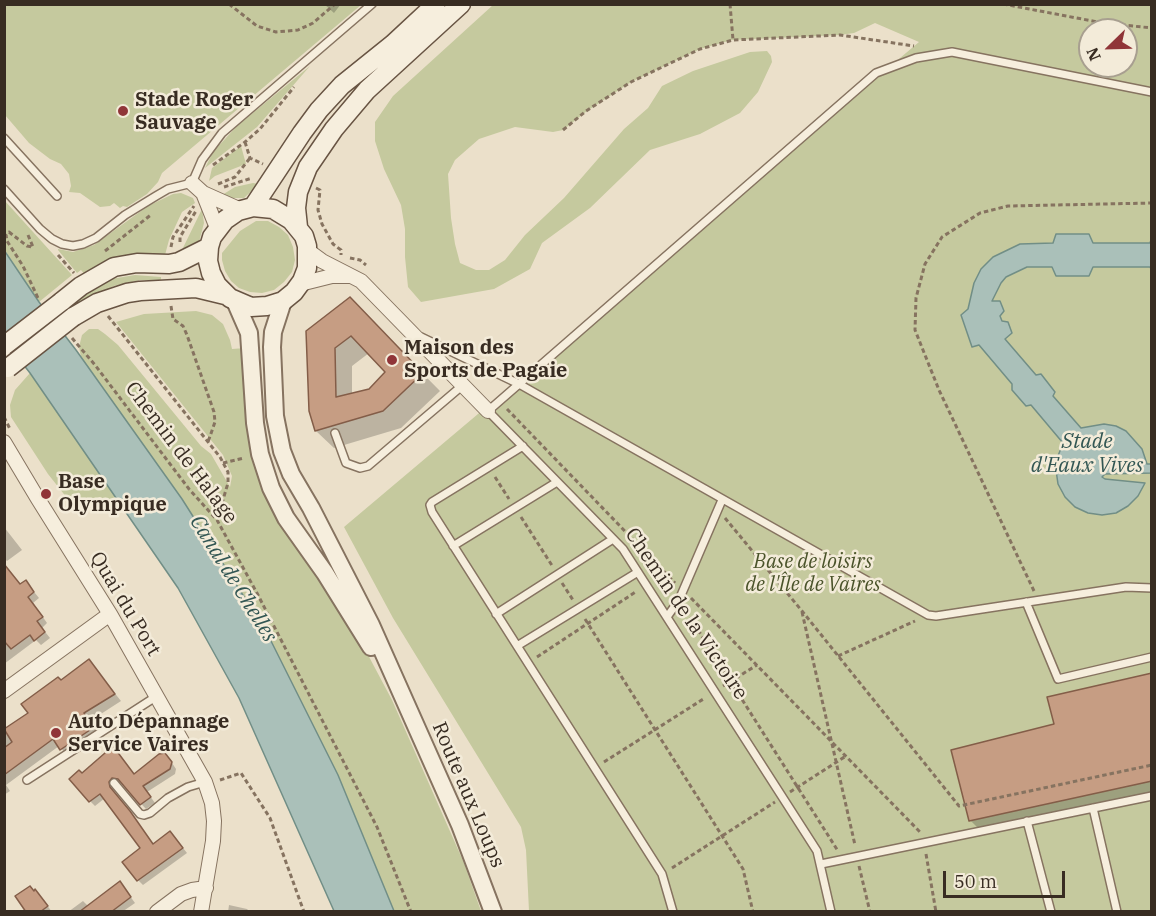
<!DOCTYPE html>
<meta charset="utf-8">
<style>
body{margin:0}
#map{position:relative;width:1156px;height:916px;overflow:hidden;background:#ebe0ca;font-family:"IBM Plex Serif",serif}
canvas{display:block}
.frame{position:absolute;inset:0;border:6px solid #382c22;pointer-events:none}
.north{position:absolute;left:1078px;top:18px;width:60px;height:60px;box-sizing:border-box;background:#f3ebd9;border:2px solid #a89f90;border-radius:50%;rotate:247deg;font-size:16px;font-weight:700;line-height:24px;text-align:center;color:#382c22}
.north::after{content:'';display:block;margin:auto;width:21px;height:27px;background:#903538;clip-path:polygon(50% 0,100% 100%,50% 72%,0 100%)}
.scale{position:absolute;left:943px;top:871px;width:122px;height:27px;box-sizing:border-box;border:3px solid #382c22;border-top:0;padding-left:8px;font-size:18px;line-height:21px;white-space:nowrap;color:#382c22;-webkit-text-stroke:4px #f3ebd9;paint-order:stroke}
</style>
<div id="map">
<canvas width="1156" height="916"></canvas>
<div class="frame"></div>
<div class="north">N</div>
<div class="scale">50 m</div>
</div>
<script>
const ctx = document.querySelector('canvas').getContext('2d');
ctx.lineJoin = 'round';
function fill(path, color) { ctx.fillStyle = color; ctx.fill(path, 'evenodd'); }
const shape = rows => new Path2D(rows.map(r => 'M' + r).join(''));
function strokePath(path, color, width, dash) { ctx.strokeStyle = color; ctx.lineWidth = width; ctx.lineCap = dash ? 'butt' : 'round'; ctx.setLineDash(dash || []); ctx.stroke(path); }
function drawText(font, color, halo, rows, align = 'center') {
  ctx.font = font + ' "IBM Plex Serif",serif'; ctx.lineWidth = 5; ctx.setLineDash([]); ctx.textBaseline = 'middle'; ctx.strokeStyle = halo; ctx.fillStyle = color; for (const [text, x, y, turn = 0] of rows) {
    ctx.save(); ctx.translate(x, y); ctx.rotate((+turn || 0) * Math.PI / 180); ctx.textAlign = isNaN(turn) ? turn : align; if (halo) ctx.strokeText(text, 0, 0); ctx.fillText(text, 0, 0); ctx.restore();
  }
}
fill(shape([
 [4,5,5,4,361,5,162,173,158,182,147,194,127,207,123,206,120,208,114,203,110,206,100,207,80,193,69,192,71,186,69,174,61,164,50,159,29,143,5,115],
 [493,5,1151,5,1151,911,529,911,526,850,521,827,393,618,344,527,919,42,875,23,854,33,840,35,732,40,700,49,631,82,587,111,563,130,553,132,515,127,479,139,455,160,448,174,451,218,455,244,460,263,476,270,489,270,505,260,525,235,564,198,624,129,648,108,662,86,693,71,750,52,767,51,771,56,772,62,758,92,740,113,700,134,650,150,590,208,542,243,530,269,494,289,421,302,408,287,405,257,405,229,401,205,384,169,375,141,375,122,393,96],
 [1090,30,1126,30,1126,66,1090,66],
 [310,66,257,127,205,168,213,152,237,126],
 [241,146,246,164,215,176,209,181,212,168],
 [253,183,259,184,244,198,229,198,222,195,235,187],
 [181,193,193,198,195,203,182,212,169,240,165,255,144,253,115,257,109,259,86,276,81,270,77,273,58,250,58,249,73,252,94,245,148,206,173,194],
 [5,201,72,275,39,302,5,250],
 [202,209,204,223,199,242,195,248,180,254],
 [256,221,268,221,279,227,288,235,293,247,295,260,292,272,284,282,274,290,262,293,250,292,239,288,231,281,225,271,222,260,222,253,240,231],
 [135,275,161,277,161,280,140,280,114,286,93,296,69,314,62,306,111,279],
 [196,311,212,315,223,324,230,340,232,349,245,348,246,404,305,556,367,653,392,700,464,863,481,911,394,911,338,775,81,357,79,347,82,335,89,329,98,329,105,334,118,345,201,446,211,454,230,487,232,476,223,455,116,322,144,314],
 [30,373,116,497,115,501,112,502,100,497,79,504,67,498,48,474,11,417,10,405,15,390]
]), '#c5c99e');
const water = shape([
 [1056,234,1089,234,1093,243,1150,243,1151,240,1151,269,1150,267,1093,267,1089,276,1056,276,1052,267,1027,267,1006,277,1001,283,992,301,1000,301,1004,311,1000,316,1002,321,1008,322,1012,333,1005,339,1036,375,1041,374,1055,392,1053,396,1081,428,1104,424,1116,426,1126,431,1142,449,1147,464,1151,464,1151,473,1105,474,1102,477,1105,479,1145,483,1138,496,1128,506,1116,513,1102,515,1088,513,1075,507,1065,497,1058,484,1056,470,1058,456,1063,443,1031,405,1026,406,1012,390,1012,384,979,345,972,347,961,315,968,309,974,283,981,269,993,257,1020,244,1053,243,1056,234],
 [4,250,39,302,76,350,182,499,267,633,338,775,394,911,334,911,239,698,178,588,30,373,5,341,4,250]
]);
fill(water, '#aac0b9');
strokePath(water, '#718e86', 1.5);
fill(shape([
 [324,4,341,4,334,13],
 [349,299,440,391,401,428,334,448,316,431,311,411],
 [369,353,387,372,370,390,352,394,352,366],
 [4,527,22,550,7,561,4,558],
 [4,565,20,586,26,582,39,598,33,603,47,623,42,628,50,638,41,645,36,640,4,664],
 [89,661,121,701,90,721,99,735,67,755,59,746,6,785,10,791,4,795,4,731,30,713,61,682],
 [1152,674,1152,795,982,832,970,820,1055,725],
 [113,748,135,775,170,760,176,769,175,774,147,792,155,803,146,809,122,783,116,783,113,790,154,845,175,838,187,853,143,885,138,880,142,849,105,798,95,806,90,801,82,775],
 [124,888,135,903,122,912,68,912,83,901,88,906],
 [40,896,52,912,28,912],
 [229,905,247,909,250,912,228,912]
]), '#0003');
const building = shape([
 [350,297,423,373,383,411,315,431,309,411,306,331,350,297],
 [351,336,385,372,369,389,336,397,335,348,351,336],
 [4,564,20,584,26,580,34,592,28,597,43,617,37,621,45,632,34,641,30,635,11,649,4,641,4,564],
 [89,659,115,694,84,713,93,728,60,750,53,739,4,775,4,748,12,742,4,729,28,713,21,704,58,677,61,680,89,659],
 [1152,673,1152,781,969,821,951,750,1054,724,1047,697,1152,673],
 [113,746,134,774,159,754,165,753,172,762,170,769,143,786,151,797,140,805,118,779,112,778,109,782,110,787,130,811,153,844,170,831,183,848,137,881,122,862,140,848,100,794,89,802,69,779,79,770,82,773,113,746],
 [120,881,131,897,111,912,79,912,120,881],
 [30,886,34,891,35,889,48,906,40,912,26,912,15,896,30,886]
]);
fill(building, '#c69d83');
strokePath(building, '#835d48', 1.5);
const service = shape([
 [4,138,57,196],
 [4,189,40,229,52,239,62,244,73,246,83,244,96,238,125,215,156,196,168,189,192,183,202,160,222,133,372,4],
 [421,337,519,384,928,615,936,616,1126,587,1152,588],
 [335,433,346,463,360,468,368,466,463,385],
 [523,446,432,502,430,505,432,512,662,874,673,912],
 [453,546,557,482],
 [1026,602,1058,679,1152,657],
 [496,614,613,539],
 [667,617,679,600,722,500],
 [517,646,638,572],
 [27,780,157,696],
 [114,783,140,814,144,815,150,813,168,798,188,787,205,782],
 [1093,808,1117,912],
 [1027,821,1051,912],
 [821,864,1152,796],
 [831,912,817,851,623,549,488,411,876,73,916,58,952,52,1152,92]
]);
const minor = shape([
 [192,183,203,193,217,228],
 [203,193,241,210],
 [307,250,322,261,361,281,488,411],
 [300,284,332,276,348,276],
 [4,442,38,499,110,614,205,782,212,803,214,821,213,841,201,912],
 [4,691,110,614],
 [157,912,181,894,192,890,206,888]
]);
const tertiary = shape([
 [235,301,249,333,255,423,260,454,271,488,286,518,325,573,371,647],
 [283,301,273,332,272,347,275,416,282,451,291,474,311,508,371,625,460,825,493,912]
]);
const secondary = shape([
 [253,207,302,133,319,110,342,85,393,44,436,4],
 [298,227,296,208,298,192,308,167,334,129,367,90,461,4],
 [61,302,81,286,114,267,137,263,169,264,179,262,209,247,212,237,225,220,238,211,253,207,273,209,291,220,304,236,307,246,307,268,302,281,294,292,283,301,267,306,251,307,230,298,217,285,211,273,208,261,209,247],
 [73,317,97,303,127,293,140,291,196,288,225,295]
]);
strokePath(service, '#867360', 10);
strokePath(minor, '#867360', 16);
strokePath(tertiary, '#867360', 20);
strokePath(secondary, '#685443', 21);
strokePath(shape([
 [229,4,257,26,276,32,298,30,313,23,335,4],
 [730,4,733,40],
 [1003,4,1103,23,1152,28],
 [563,130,586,111,631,82,700,49,733,40,840,35,914,46],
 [245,142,250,158,263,164],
 [213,165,245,142,260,129,294,87],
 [218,184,235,177,250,158],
 [224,187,252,178],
 [316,188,320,190,318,210,322,224,333,244,341,250,341,255],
 [28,235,33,247,27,246,9,232,6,235,7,241,23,266,38,298],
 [180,242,180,237,196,211],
 [171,247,173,237,194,206],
 [105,251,152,214],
 [58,255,74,273],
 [350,258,360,260,366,265],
 [171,306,173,319,183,326,187,335,214,412,215,422,208,442],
 [108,316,220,457,228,472,228,483,217,520],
 [72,338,95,365,189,489,217,520,258,595,377,827,411,912],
 [507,409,675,583],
 [4,417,10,429],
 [223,463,244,458],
 [495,477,509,499],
 [521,517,553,567],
 [725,518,802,611,959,806,1152,765],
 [655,579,664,573,671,587],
 [562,583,573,600],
 [1034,591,939,390,915,330,916,298,925,264,942,237,980,213,1008,206,1152,203],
 [691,598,921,833],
 [686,611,838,851],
 [802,612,855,845],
 [585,619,743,869,753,912],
 [838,656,915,621],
 [537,657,637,591],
 [723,686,757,665],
 [604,762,705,698],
 [220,780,241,773,270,818,304,912],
 [790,792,846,756],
 [926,854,936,912],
 [859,866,870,912],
 [672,868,775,802]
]), '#867360', 3, [4.5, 3]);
strokePath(service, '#f6eedd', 7);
strokePath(minor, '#f6eedd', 14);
strokePath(tertiary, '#f6eedd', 16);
strokePath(secondary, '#f6eedd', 18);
const secondaryBridge = shape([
 [4,346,61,302],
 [8,368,73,317]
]);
strokePath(secondaryBridge, '#685443', 21, []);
strokePath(secondaryBridge, '#f6eedd', 18);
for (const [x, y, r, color] of [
 [123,111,6,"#903538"],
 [392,360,6,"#903538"],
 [46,494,6,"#903538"],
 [56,733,6,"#903538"]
]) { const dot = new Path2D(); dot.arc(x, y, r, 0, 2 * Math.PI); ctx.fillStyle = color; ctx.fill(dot); strokePath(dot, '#f3ebd9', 2); }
drawText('bold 20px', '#382c22', '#f3ebd9', [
 ["Stade Roger",135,100],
 ["Sauvage",135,123],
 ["Maison des",404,348],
 ["Sports de Pagaie",404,371],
 ["Base",58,482],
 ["Olympique",58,505],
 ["Auto Dépannage",68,722],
 ["Service Vaires",68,745]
], 'left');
drawText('20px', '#382c22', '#f3ebd9', [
 ["Chemin de Halage",181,453,53],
 ["Quai du Port",125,604,59],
 ["Chemin de la Victoire",686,614,56],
 ["Route aux Loups",468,795,67]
]);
drawText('italic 20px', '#4a532a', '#f3ebd9', [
 ["Base de loisirs",813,562],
 ["de l'Île de Vaires",813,585]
]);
drawText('italic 21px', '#325653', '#f3ebd9', [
 ["Stade",1087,442],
 ["d'Eaux Vives",1087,466],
 ["Canal de Chelles",233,579,58]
]);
</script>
